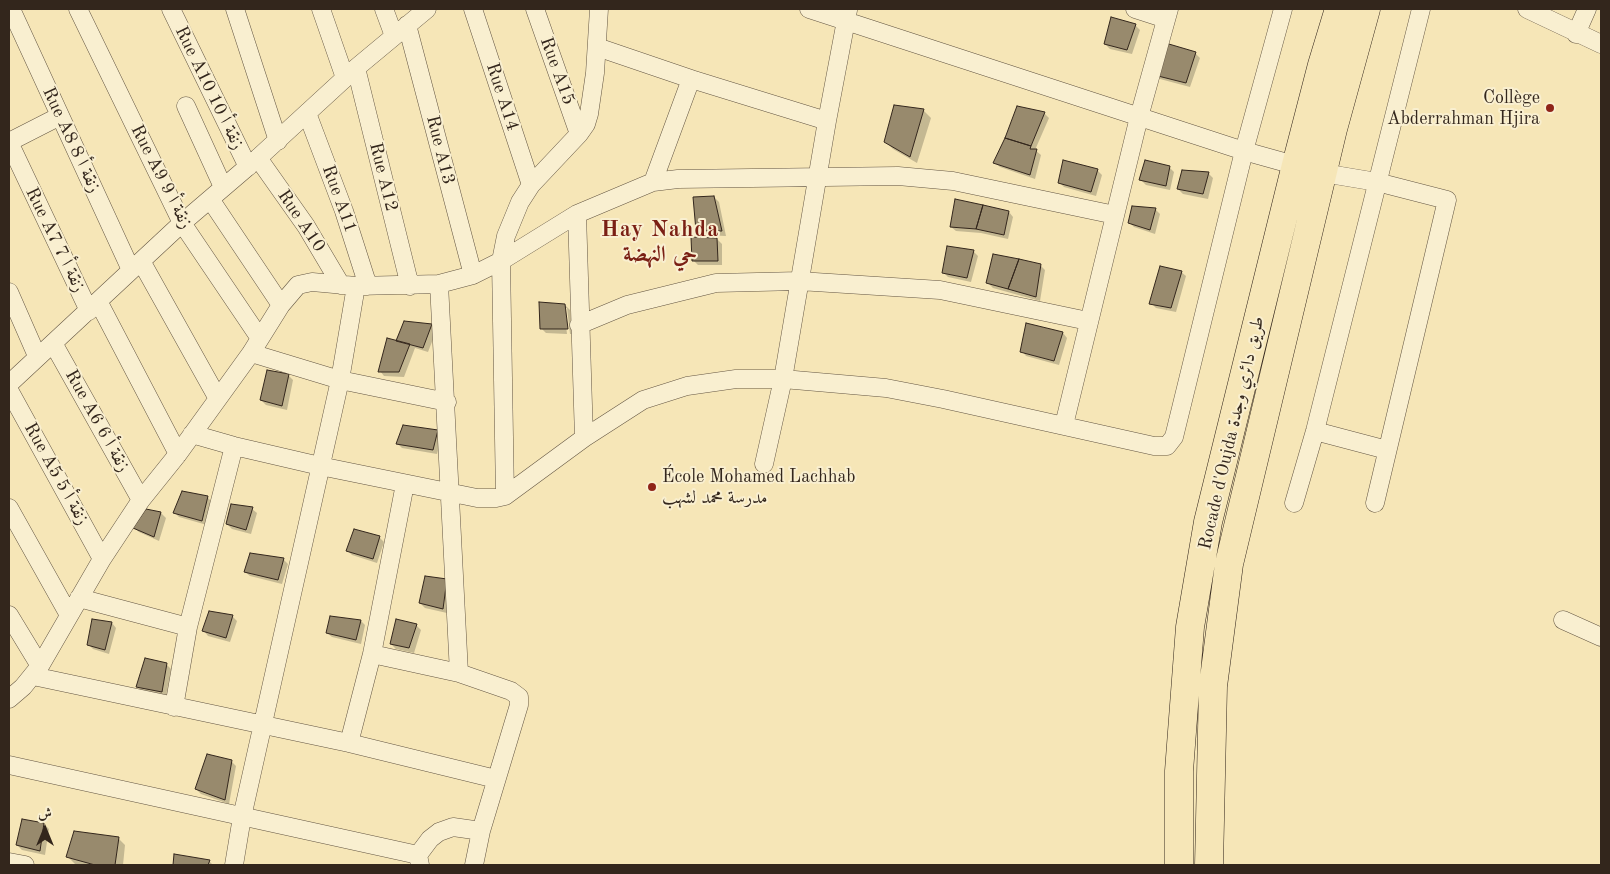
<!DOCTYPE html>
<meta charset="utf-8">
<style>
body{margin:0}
#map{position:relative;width:1610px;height:874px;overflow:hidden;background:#f6e6b7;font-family:"Old Standard TT",Amiri,serif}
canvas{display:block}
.frame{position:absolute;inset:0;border:10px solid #33261c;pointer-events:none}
.north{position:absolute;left:20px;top:804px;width:50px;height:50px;-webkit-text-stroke:4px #f9efd0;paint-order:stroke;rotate:0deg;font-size:14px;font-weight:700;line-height:20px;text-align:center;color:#33261c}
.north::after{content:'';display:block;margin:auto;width:18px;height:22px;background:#33261c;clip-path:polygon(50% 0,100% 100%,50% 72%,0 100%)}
</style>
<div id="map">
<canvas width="1610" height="874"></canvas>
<div class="frame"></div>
<div class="north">ش</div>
</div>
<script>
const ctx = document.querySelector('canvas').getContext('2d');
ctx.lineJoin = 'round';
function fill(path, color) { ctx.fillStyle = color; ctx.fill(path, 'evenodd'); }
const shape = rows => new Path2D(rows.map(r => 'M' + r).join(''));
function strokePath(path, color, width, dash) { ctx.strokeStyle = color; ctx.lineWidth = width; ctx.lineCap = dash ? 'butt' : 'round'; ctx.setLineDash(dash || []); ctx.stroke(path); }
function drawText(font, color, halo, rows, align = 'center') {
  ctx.font = font + ' "Old Standard TT",Amiri,serif'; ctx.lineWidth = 4; ctx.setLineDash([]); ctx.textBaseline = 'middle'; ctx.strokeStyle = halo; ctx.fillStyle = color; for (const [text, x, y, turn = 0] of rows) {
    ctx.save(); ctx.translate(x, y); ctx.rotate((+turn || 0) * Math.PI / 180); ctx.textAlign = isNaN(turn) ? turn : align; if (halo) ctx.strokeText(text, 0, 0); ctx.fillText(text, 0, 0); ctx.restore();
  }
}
fill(shape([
 [1135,25,1140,30,1132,54,1110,49,1105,44],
 [1195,53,1200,58,1190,87,1160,79,1155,74],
 [923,110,931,118,917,163,893,149,886,142],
 [1044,113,1049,118,1035,150,1041,155,1035,179,1000,167,995,163],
 [1169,167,1174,172,1170,190,1146,185,1141,180],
 [1097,170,1102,175,1096,196,1064,187,1059,182],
 [1208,173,1213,178,1208,199,1183,194,1178,189],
 [714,197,719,202,726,236,702,235,697,230],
 [1155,209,1160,214,1155,234,1134,227,1129,222],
 [1009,212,1013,217,1008,239,981,233,956,231,951,227],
 [717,239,722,244,722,265,698,265,693,260],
 [973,251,978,256,971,282,948,277,943,272],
 [1040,265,1045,270,1040,301,993,288,988,283],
 [1181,272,1186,276,1176,312,1156,308,1151,303],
 [565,305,570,310,572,334,570,334,567,308,564,308,567,334,546,333,541,328],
 [404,323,432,325,437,329,428,352,415,348,404,377,384,376,380,371],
 [1027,324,1063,333,1067,338,1059,365,1026,356,1022,351],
 [288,375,293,380,287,410,266,405,261,400],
 [437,431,442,436,437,454,402,448,397,443],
 [207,497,212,502,207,525,179,517,174,512],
 [252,509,257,513,251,534,232,529,227,524],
 [147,511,161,513,166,518,159,541,139,532,134,528],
 [379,537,384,542,377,563,352,555,347,550],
 [283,559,288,564,282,584,250,576,245,572],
 [426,578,451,585,447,613,425,608,420,603],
 [232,616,237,621,230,642,208,636,204,631],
 [361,621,365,625,361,644,332,637,327,633],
 [112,623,116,628,109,654,93,649,88,644],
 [416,625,421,630,414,653,396,649,391,644],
 [166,664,171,669,166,696,142,691,137,687],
 [231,761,236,766,229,804,201,794,196,789],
 [23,821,44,824,49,829,45,855,22,850,17,845],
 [118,838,125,845,123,865,80,865,75,864,67,856],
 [176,856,209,861,213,865,175,865]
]), '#0003');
const building = shape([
 [1111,17,1136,24,1127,50,1104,44,1111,17],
 [1162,42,1196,52,1186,83,1154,75,1162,42],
 [894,105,924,109,910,157,884,142,894,105],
 [1017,106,1045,112,1031,146,1005,138,1017,106],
 [1005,138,1031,146,1030,149,1037,149,1030,175,993,163,1005,138],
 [1063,160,1098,169,1091,192,1058,183,1063,160],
 [1145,160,1170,166,1166,186,1139,180,1145,160],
 [1182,170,1209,172,1203,194,1177,189,1182,170],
 [714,196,722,231,696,231,693,197,714,196],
 [955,199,983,205,976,229,950,227,955,199],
 [983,205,1009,211,1004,235,976,229,983,205],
 [1132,206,1156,208,1150,230,1128,223,1132,206],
 [691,237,717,238,718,261,692,261,691,237],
 [947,246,974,250,967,278,942,273,947,246],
 [993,254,1019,259,1008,289,986,283,993,254],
 [1019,259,1041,264,1036,297,1008,289,1019,259],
 [1160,266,1182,271,1171,308,1149,304,1160,266],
 [539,302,565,304,568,329,540,329,539,302],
 [404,321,432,324,423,348,396,341,404,321],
 [1026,323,1063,332,1054,361,1020,352,1026,323],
 [387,338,410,344,399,372,378,372,387,338],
 [267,370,289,374,282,406,260,400,267,370],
 [403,425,438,430,433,450,396,444,403,425],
 [182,491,208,496,202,521,173,513,182,491],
 [231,504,253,507,246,530,226,524,231,504],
 [146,509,161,512,154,537,133,528,146,509],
 [354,529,380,536,373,559,346,551,354,529],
 [250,553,284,558,278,580,244,572,250,553],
 [425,576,447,579,443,609,419,603,425,576],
 [209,611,233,615,226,638,202,631,209,611],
 [330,616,361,620,356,640,326,633,330,616],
 [92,619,112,622,105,650,87,645,92,619],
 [396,619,417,624,409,648,390,644,396,619],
 [145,658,167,663,162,692,136,687,145,658],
 [207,754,232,760,225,800,195,789,207,754],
 [22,819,44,823,40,851,16,845,22,819],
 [74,831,119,837,115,865,95,865,66,857,74,831],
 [174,854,210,860,208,865,173,865,174,854]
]);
fill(building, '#988a6d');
strokePath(building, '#33261c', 1);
const minor = shape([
 [11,9,131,270],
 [78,9,182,223,259,337],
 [171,9,248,167],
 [235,9,278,141],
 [321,9,345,78],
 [384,9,394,36],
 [473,9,531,185],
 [535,9,579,134],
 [809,9,1244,151,1323,173,1377,182,1447,200,1375,503],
 [1135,9,1166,19],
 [1527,9,1601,44],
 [407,25,473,275],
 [1576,34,1587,9],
 [597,47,691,79,827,121],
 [356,68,410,286],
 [186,106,223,187],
 [307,113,344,211,368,286],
 [9,142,89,311],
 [9,142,60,116],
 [258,158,306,226,341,285],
 [653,182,691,79],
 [210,199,281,305],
 [577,214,584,438],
 [141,261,217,397],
 [439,284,459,673],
 [9,292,37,356],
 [99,303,178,454],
 [579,325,627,305,716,283,799,281,940,290,1088,321],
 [53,343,141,500],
 [251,353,340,380,447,402],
 [9,384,182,223,258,158,356,68,427,9],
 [9,390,102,559],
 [1064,425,1139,117,1169,9],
 [1315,431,1387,450],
 [192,434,234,446,320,466,477,498,496,498,505,496,584,438,643,400,687,386,736,379,783,379,886,388,943,399,1154,446,1167,446,1174,437,1244,151,1283,9],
 [764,464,783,379,827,121,848,10],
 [505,496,501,261,506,236,520,202,531,185,579,134,586,124,589,114,595,73,599,9],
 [1294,503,1315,431,1421,9],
 [9,508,69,615],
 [79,598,188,627],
 [9,615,40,666],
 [1563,620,1601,637],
 [372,654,459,673,511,691,519,697,519,705,481,831,474,865],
 [33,676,349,743,496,779],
 [9,699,23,687,40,666,102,559,141,500,178,454,251,353,281,305,298,285,312,282,356,286,439,284,473,275,501,261,577,214,653,182,678,179,898,176,953,181,1115,215],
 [174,707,188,627,234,446],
 [349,743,372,654,405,484],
 [9,765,418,855],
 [9,862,25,865],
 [234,865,242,817,340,380,356,286],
 [420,865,418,855,430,839,439,832,453,827,481,831]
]);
const trunk = shape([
 [1179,865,1179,771,1190,627,1208,522,1296,165,1322,65,1339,9],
 [1209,865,1213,686,1229,564,1333,129,1366,9]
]);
strokePath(minor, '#645643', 19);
strokePath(trunk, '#33261c', 29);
strokePath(minor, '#f9efd0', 18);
strokePath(trunk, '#f6e6b7', 28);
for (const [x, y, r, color] of [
 [1550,108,5,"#8f2418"],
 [652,487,5,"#8f2418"]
]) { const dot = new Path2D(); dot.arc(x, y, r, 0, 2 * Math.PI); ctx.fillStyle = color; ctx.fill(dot); strokePath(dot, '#f9efd0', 2); }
drawText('18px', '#33261c', '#f9efd0', [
 ["Rue A15",557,71,70],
 ["Rue A10 زنقة أ 10",209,88,64],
 ["Rue A14",502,97,72],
 ["Rue A8 زنقة أ 8",71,140,65],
 ["Rue A13",440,150,76],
 ["Rue A9 زنقة أ 9",161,177,63],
 ["Rue A12",383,177,76],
 ["Rue A11",339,199,70],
 ["Rue A10",301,221,56],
 ["Rue A7 زنقة أ 7",55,240,64],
 ["Rue A6 زنقة أ 6",97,421,61],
 ["Rocade d'Oujda طريق دائري وجدة",1232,433,-77],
 ["Rue A5 زنقة أ 5",56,474,61]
]);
drawText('18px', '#33261c', '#f9efd0', [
 ["Collège",1540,98],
 ["Abderrahman Hjira",1540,119],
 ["École Mohamed Lachhab",662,477,"left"],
 ["مدرسة محمد لشهب",662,498,"left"]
], 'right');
ctx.letterSpacing = '1px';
drawText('bold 22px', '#7a1f14', '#f9efd0', [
 ["Hay Nahda",660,230],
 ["حي النهضة",660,255]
]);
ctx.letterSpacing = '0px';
</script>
